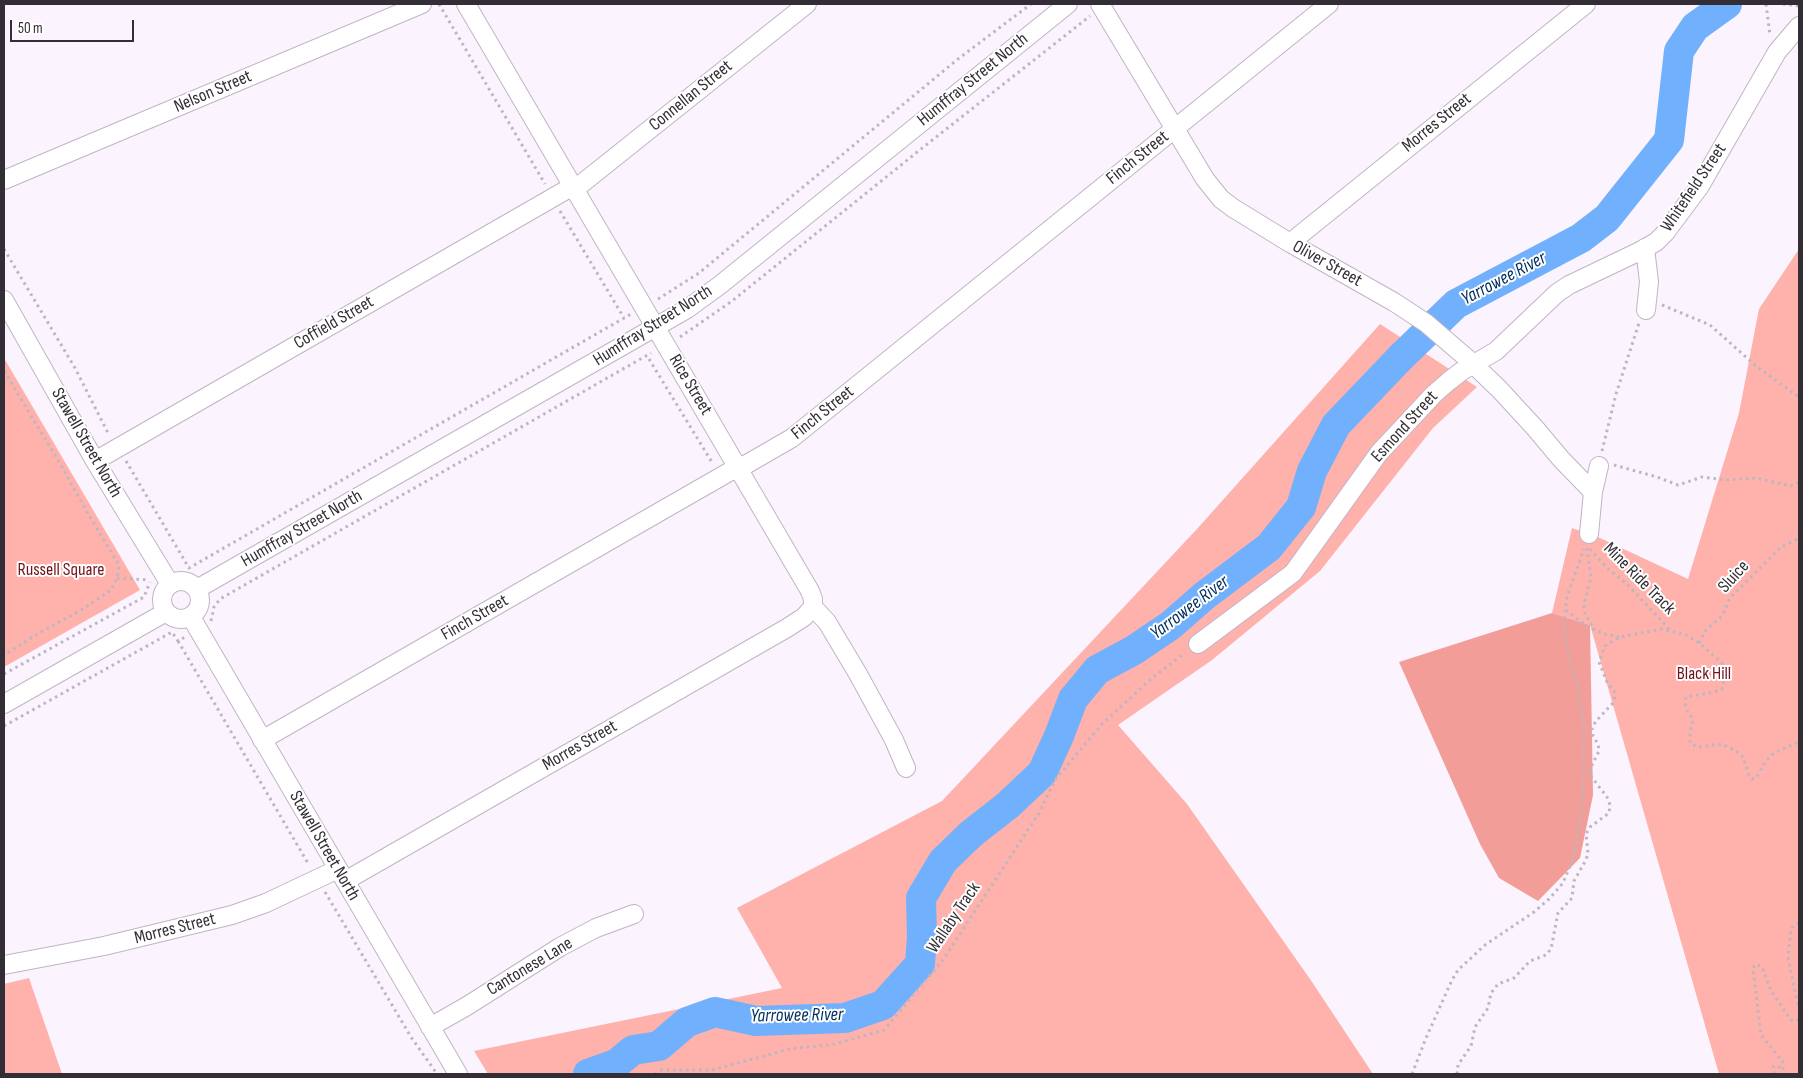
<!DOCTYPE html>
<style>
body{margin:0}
#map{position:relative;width:1803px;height:1078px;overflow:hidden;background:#fbf3fd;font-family:"Sofia Sans Condensed",sans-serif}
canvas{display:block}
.frame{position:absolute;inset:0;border:5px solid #332e35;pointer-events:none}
.scale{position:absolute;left:10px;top:20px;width:124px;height:22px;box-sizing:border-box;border:2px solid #332e35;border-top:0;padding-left:6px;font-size:15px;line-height:18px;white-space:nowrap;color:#332e35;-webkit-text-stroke:4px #fff;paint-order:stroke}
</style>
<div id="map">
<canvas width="1803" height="1078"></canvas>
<div class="frame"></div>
<div class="scale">50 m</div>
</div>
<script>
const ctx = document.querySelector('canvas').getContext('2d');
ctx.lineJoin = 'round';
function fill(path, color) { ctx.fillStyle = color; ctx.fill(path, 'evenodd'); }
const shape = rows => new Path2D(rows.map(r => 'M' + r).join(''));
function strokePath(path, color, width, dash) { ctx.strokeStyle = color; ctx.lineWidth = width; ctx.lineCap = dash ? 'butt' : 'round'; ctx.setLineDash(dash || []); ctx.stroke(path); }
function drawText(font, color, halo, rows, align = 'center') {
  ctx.font = font + ' "Sofia Sans Condensed",sans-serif'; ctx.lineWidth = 4; ctx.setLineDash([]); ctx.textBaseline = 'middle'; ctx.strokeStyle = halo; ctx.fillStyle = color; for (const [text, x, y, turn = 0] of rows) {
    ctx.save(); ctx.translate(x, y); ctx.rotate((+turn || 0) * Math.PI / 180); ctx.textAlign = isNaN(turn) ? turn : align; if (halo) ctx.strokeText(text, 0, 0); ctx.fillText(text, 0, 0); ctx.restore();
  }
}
fill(shape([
 [1799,249,1799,1074,1719,1074,1590,625,1552,613,1572,528,1600,538,1688,579,1739,413,1759,309],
 [1380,324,1477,387,1433,428,1320,571,1212,660,1118,725,1187,804,1310,979,1373,1074,488,1074,474,1051,782,988,737,908,942,801,1197,529],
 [4,358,140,590,4,667],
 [29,978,62,1074,4,1074,4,984]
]), '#ffb1ac');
fill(shape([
 [1552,613,1590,625,1593,795,1580,858,1538,901,1499,878,1480,844,1399,662]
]), '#f39d98');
strokePath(shape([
 [588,1074,616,1064,633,1050,659,1046,687,1022,715,1012,756,1021,845,1018,883,1005,920,964,922,936,921,898,943,861,971,834,1008,805,1042,773,1059,736,1073,699,1097,670,1134,650,1171,625,1204,596,1269,547,1301,507,1312,471,1336,425,1401,357,1456,304,1581,238,1607,218,1669,140,1679,51,1695,27,1727,4]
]), '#71b0fd', 30);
const minor = shape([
 [466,4,810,591,813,599,813,607,827,622,858,674,894,740,906,768],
 [1100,4,1205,179,1221,199,1233,208,1290,243,1394,302,1426,323,1469,360,1500,390,1535,428,1561,459,1593,492],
 [4,180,422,4],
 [575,189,807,4],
 [1290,243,1586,4],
 [1645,248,1649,282,1646,310],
 [4,300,95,461,170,584],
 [95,461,573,186],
 [1589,534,1593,492,1599,466],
 '162 600a19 19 0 1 1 38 0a19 19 0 1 1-38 0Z',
 [197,589,687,309,720,285,1068,4],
 [191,617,458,1074],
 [1198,644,1293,573,1379,453,1434,394,1449,381,1462,371,1496,351,1557,293,1569,285,1638,252,1656,242,1665,233,1700,186,1777,52,1799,26],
 [4,704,166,612],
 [262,740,729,472,747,464,792,438,1329,4],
 [345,881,787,628,804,617,813,607],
 [4,965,104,946,232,915,266,903,338,869],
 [430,1027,467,1006,560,947,596,928,634,914]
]);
strokePath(minor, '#c1b4c5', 20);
strokePath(shape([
 [439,4,545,184],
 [1766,4,1770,35],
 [1783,4,1799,6],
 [560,211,624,318],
 [4,249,75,368,109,435],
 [658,299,699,273,958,59,1031,4],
 [1662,305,1710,325,1756,366,1799,397],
 [680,337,732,301,926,145,1090,16],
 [649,359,713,464],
 [4,371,61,465,87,512,119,565,117,578,111,590,83,609,41,632,4,655],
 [1602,451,1616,394,1639,323],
 [126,461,189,568,631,314],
 [1614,465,1657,477,1678,485,1702,477,1726,480,1756,478,1791,486,1799,482],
 [1587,548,1591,577,1584,604,1585,614,1595,630],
 [1590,549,1607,568,1627,584,1672,632],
 [117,578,149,580],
 [1566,610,1588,627,1604,634,1619,637],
 [211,621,214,607,220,599,651,353],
 [178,641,309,865],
 [1699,643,1706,630,1722,616,1730,598,1781,547,1799,538],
 [4,674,144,597,150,582],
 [4,726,172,632,178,641,185,637],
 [325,892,411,1037,437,1074],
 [1799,923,1791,928,1788,958,1799,1009],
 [655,1074,660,1070,712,1070,790,1049,835,1044,884,1030,943,960,1039,813,1055,780,1102,724,1152,678,1185,653],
 [1412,1074,1426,1038,1452,980,1458,970,1485,945,1534,912,1549,899,1563,883,1572,861,1578,834,1583,794,1584,732,1578,689,1567,649,1564,621,1567,596,1584,549],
 [1457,1074,1458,1065,1471,1046,1475,1027,1488,1008,1491,993,1498,984,1514,978,1530,961,1546,955,1551,949,1558,913,1572,898,1574,881,1586,860,1588,853,1586,834,1590,827,1609,813,1610,805,1607,797,1590,775,1590,769,1599,751,1598,744,1593,736,1592,728,1596,721,1614,702,1615,693,1607,682,1599,662,1605,646,1620,637,1662,629,1686,635,1699,643,1722,663,1725,675,1722,689,1715,692,1686,697,1685,703,1687,711,1693,719,1690,733,1690,743,1697,747,1722,744,1736,751,1743,757,1749,775,1752,779,1757,777,1765,762,1774,753,1799,742],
 [1774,1074,1773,1067,1776,1065,1783,1070,1783,1062,1761,1035,1753,968,1756,964,1762,967,1771,991,1791,1020,1795,1021,1799,1019]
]), '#bdb6bf', 3, [2.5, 4]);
strokePath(minor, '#fff', 18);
drawText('18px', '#332e35', '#fff', [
 ["Humffray Street North",973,80,-39],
 ["Nelson Street",213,92,-23],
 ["Connellan Street",691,96,-39],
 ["Morres Street",1437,123,-39],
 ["Finch Street",1138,158,-39],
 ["Whitefield Street",1694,188,-56],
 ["Oliver Street",1327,264,29],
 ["Coffield Street",334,323,-30],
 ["Humffray Street North",653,326,-32],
 ["Rice Street",690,385,59],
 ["Finch Street",823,413,-39],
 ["Esmond Street",1405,427,-48],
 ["Stawell Street North",86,443,60],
 ["Humffray Street North",302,529,-30],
 ["Sluice",1734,577,-48],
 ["Mine Ride Track",1639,579,45],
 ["Finch Street",475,618,-30],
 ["Morres Street",580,746,-30],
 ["Stawell Street North",324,846,60],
 ["Wallaby Track",954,918,-56],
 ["Morres Street",175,929,-14],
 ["Cantonese Lane",530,967,-31]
]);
drawText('18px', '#72131a', '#fff', [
 ["Russell Square",61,570],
 ["Black Hill",1704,674]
]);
drawText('italic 19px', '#022f5e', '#fff', [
 ["Yarrowee River",1504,279,-28],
 ["Yarrowee River",1190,608,-37],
 ["Yarrowee River",797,1016,-1]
]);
</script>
